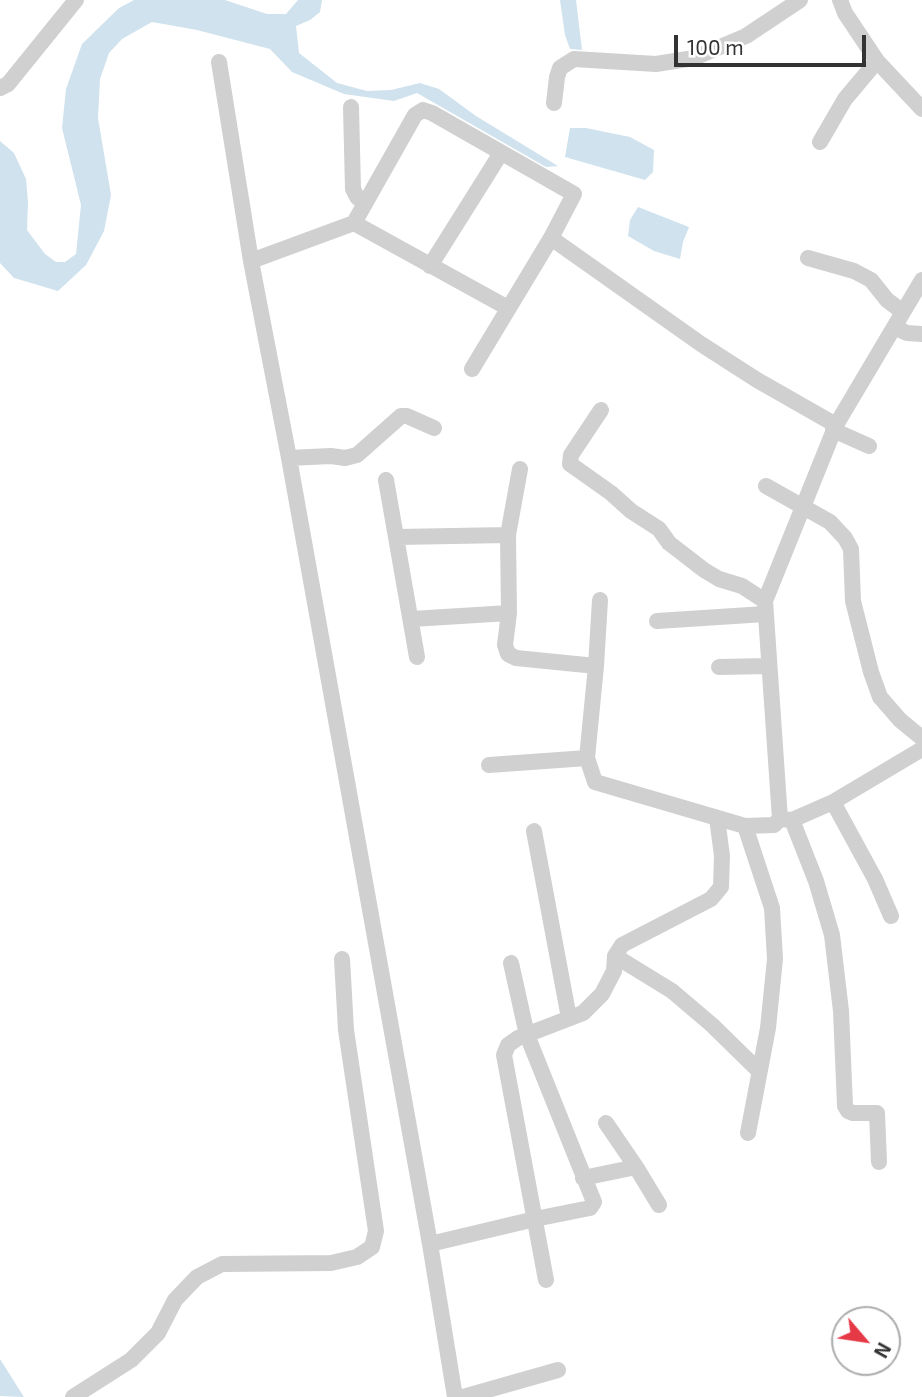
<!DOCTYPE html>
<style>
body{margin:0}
#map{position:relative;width:922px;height:1397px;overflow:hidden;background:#fff;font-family:"Exo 2",sans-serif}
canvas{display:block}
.north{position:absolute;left:831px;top:1306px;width:70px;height:70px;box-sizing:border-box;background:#fff;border:2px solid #adadad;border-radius:50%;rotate:119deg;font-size:19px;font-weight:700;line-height:28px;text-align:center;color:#333}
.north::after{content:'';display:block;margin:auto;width:24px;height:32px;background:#e63946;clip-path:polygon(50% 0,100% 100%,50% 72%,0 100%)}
.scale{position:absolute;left:674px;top:35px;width:192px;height:32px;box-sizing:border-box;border:4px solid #333;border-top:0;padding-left:9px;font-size:21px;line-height:24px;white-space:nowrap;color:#333;-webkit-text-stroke:5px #fff;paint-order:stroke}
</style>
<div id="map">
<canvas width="922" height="1397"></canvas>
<div class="north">N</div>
<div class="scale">100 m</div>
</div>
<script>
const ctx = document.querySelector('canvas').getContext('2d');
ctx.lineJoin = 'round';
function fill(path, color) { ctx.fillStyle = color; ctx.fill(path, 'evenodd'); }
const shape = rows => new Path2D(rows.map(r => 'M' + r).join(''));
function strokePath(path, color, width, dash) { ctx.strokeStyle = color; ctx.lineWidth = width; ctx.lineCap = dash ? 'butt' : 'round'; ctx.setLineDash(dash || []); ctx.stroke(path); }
fill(shape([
 [134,0,225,0,267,14,286,14,298,0,322,0,320,12,310,20,296,26,299,53,337,83,367,91,391,90,420,83,439,89,476,116,558,166,546,167,417,93,394,101,344,94,292,72,270,49,197,30,152,22,122,39,109,53,100,79,98,118,111,195,104,231,86,265,58,291,14,278,0,263,0,141,14,153,26,179,28,202,27,230,45,254,56,262,65,262,76,254,81,205,62,128,66,89,82,44,119,8],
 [560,0,576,0,582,50,570,49,565,35],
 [570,128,586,128,630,137,654,150,653,172,645,180,565,157],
 [638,207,689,227,683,242,680,259,654,251,628,236,630,220],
 [0,1359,17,1386,24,1397,0,1396]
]), '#cfe2ee');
strokePath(shape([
 [840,0,845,13,877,61,922,109],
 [219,62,251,261,289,458,430,1244,455,1397],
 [0,88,8,84,76,0],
 [554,103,557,77,560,68,574,59,656,64,694,58,746,36,800,0],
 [351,107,353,189,357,197,365,204],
 [820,142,845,99,877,61],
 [354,223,508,308],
 [551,238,701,344,757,380,836,425],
 [808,258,854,271,871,280,887,300,903,312],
 [251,261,354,223,415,115,423,110,432,113,574,194,551,238,472,369],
 [430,266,501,153],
 [894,327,907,333,922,334],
 [601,410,571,455,570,464,611,493,631,511,659,529,669,543,704,570,719,579,742,586,765,601],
 [833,430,869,446],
 [289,458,331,456,345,458,357,455,401,416,407,416,434,428],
 [520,469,508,535,509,613,505,645,508,654,516,658,596,666],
 [386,480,417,657],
 [766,486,830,522,845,538,851,549,853,601,871,672,880,697,900,720,922,738],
 [397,537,508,535],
 [600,600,596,666,587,758,595,782,745,826,774,825,780,819,792,820,833,802,922,749],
 [412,619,509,613],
 [657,621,765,614],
 [719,667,769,666],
 [489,765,587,758],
 [833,802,875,879,891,916],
 [780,819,765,601,836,425,922,280],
 [792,820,816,881,832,935,841,1011,845,1106,848,1111,853,1113,877,1113,879,1162],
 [745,826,772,908,775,959,768,1028,748,1133],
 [534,831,569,1018],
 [615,956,672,991,712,1025,759,1071],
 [606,1123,636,1167,659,1205],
 [583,1178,636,1167],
 [430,1244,535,1219,590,1208,594,1202,527,1035,511,963],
 [546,1280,504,1055,508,1045,518,1038,583,1013,602,994,614,971,615,956,622,945,711,899,721,887,722,856,717,818],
 [73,1397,131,1360,158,1333,175,1300,197,1277,222,1264,331,1263,357,1257,372,1247,376,1231,346,1030,342,959],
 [463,1397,558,1370]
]), '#d0d0d0', 16);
</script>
